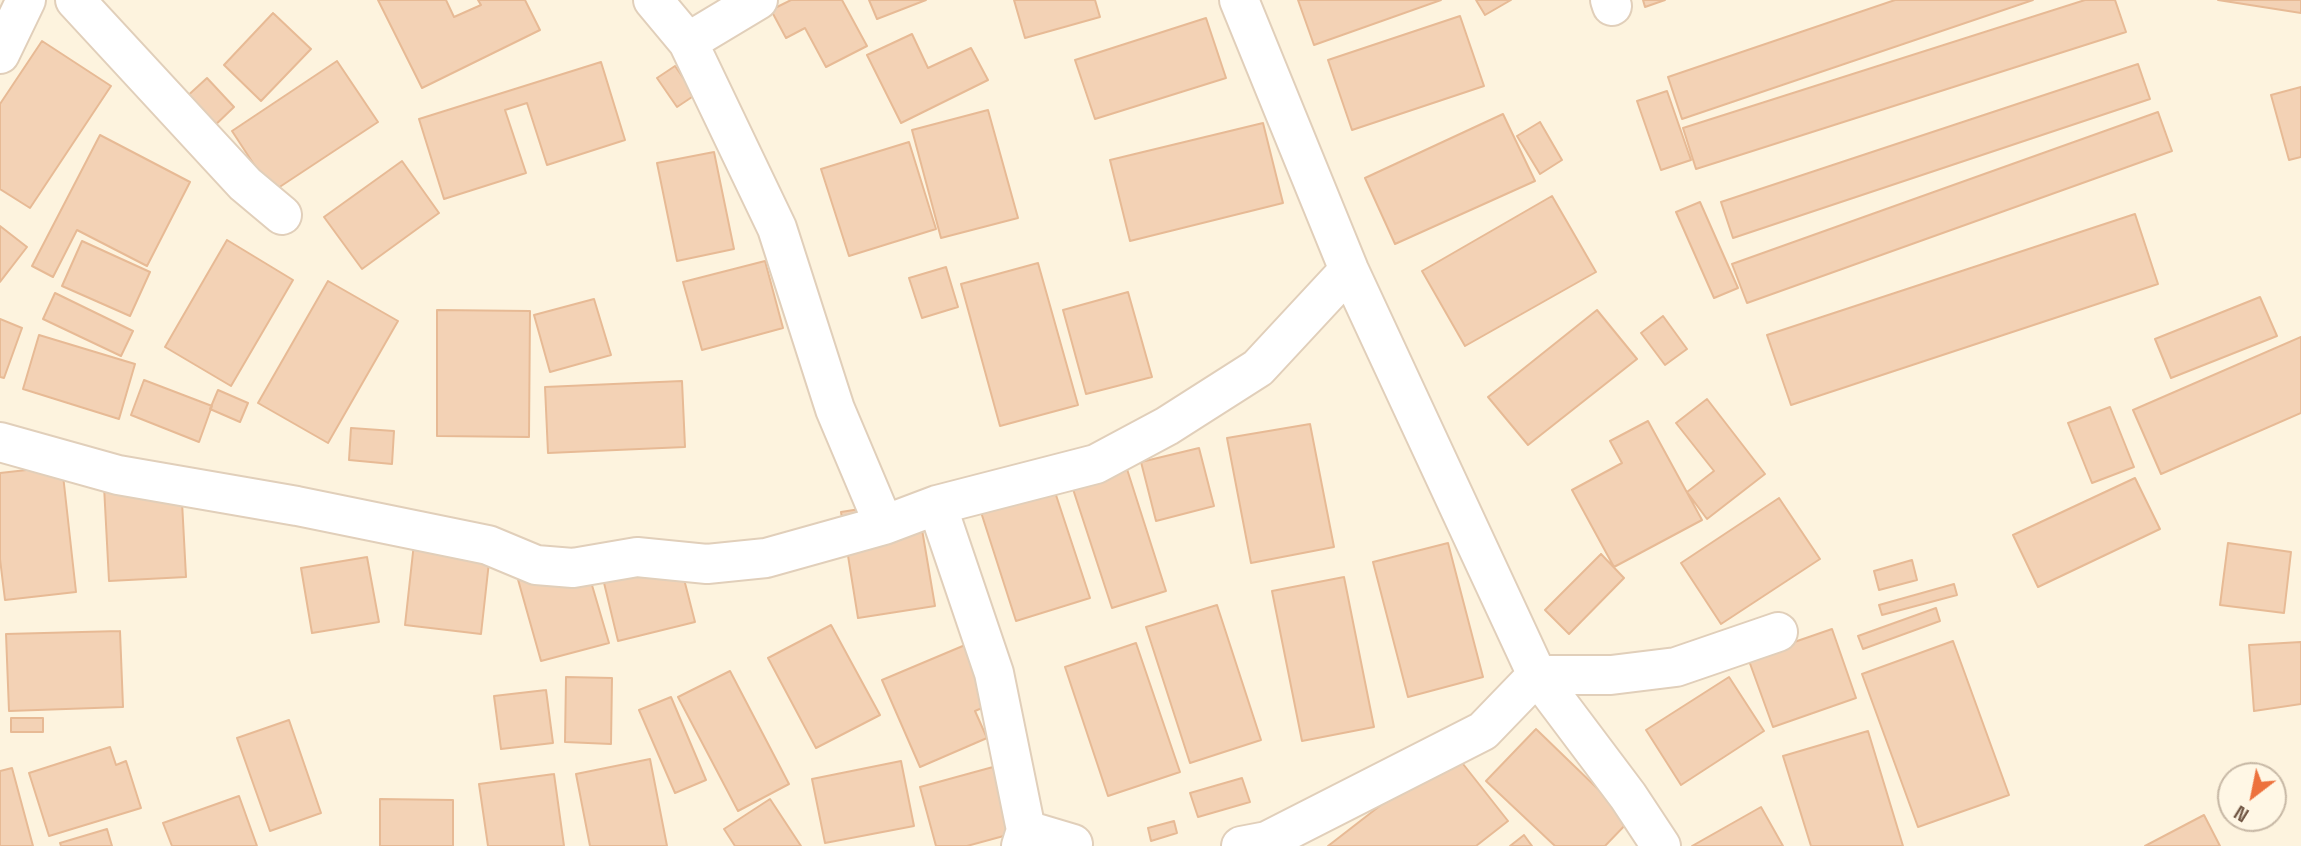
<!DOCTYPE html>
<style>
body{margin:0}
#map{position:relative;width:2301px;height:846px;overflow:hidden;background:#fdf3de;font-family:"Space Grotesk",sans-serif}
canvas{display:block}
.north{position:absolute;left:2217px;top:762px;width:70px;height:70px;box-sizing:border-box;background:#fff7e5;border:2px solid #c7b8a5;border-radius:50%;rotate:212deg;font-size:19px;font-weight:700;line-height:28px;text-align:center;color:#735946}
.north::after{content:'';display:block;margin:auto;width:24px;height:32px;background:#ed723d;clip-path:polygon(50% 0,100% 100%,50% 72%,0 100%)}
</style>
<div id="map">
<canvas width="2301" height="846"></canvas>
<div class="north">N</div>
</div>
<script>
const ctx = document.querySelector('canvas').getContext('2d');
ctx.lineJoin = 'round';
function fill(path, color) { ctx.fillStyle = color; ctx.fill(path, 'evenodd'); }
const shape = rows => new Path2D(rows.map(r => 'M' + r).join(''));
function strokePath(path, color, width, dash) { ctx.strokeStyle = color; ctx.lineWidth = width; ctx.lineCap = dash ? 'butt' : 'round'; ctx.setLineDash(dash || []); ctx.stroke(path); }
const building = shape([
 [378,0,446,0,454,17,481,5,478,0,525,0,540,30,422,88,378,0],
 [791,0,842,0,867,46,826,67,805,28,786,38,771,10,791,0],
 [869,0,926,0,877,19,869,0],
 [1014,0,1095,0,1100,17,1025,38,1014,0],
 [1298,0,1441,0,1314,45,1298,0],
 [1476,0,1511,0,1485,15,1476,0],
 [1643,0,1665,0,1645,7,1643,0],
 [1895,0,2033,0,1682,119,1668,77,1895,0],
 [2085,0,2115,0,2126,32,1696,169,1683,128,2085,0],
 [2218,0,2301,0,2301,13,2218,0],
 [273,13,311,49,261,101,224,65,273,13],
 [1460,16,1484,86,1352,130,1328,60,1460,16],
 [1206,18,1226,78,1095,119,1075,60,1206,18],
 [912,34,928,68,971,48,988,80,901,123,867,55,912,34],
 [42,41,111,86,30,208,0,189,0,104,42,41],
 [337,61,378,122,272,192,232,131,337,61],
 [601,62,625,140,547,165,527,103,505,110,526,173,444,199,419,119,601,62],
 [2138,64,2150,99,1733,238,1721,202,2138,64],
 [675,66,695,95,677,107,657,78,675,66],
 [207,78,234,107,210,130,183,100,207,78],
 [2301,87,2301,157,2289,160,2271,95,2301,87],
 [1667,91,1691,160,1661,170,1637,101,1667,91],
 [988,110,1018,218,941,238,912,130,988,110],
 [2158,112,2172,151,1747,303,1732,264,2158,112],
 [1503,114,1535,181,1395,244,1365,178,1503,114],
 [1540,122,1562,160,1540,174,1517,136,1540,122],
 [1263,123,1283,203,1130,241,1110,160,1263,123],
 [100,135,190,182,147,266,77,230,53,277,32,266,100,135],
 [909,142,936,229,849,256,821,169,909,142],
 [714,152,734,249,677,261,657,163,714,152],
 [402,161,439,213,362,269,324,217,402,161],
 [1552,196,1596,272,1465,346,1422,271,1552,196],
 [1700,202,1738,288,1714,298,1676,212,1700,202],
 [2135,214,2158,284,1791,405,1767,335,2135,214],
 [0,226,27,247,0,282,0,226],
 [227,240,293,280,231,386,165,347,227,240],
 [82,241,150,272,130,316,62,286,82,241],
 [765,261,783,328,702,350,683,282,765,261],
 [1038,263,1078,405,1000,426,961,284,1038,263],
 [946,267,958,307,922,318,909,278,946,267],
 [328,281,398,321,328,443,258,403,328,281],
 [1128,292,1152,377,1086,394,1063,310,1128,292],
 [55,293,133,331,121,356,43,319,55,293],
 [2260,297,2277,336,2171,378,2155,339,2260,297],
 [594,299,611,355,550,372,534,315,594,299],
 [437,310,530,311,529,437,437,436,437,310],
 [1597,310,1637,359,1528,445,1488,397,1597,310],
 [1663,316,1687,349,1665,365,1641,333,1663,316],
 [0,319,22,328,4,378,0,377,0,319],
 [39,335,135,364,119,419,23,389,39,335],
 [2301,337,2301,413,2161,474,2133,410,2301,337],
 [144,380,212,406,199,442,131,415,144,380],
 [682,381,685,447,548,453,545,387,682,381],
 [218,390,248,403,240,422,210,409,218,390],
 [1707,399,1765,474,1707,519,1687,492,1714,471,1676,423,1707,399],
 [2110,407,2134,467,2092,483,2068,423,2110,407],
 [1648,421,1702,520,1614,567,1572,490,1622,463,1610,441,1648,421],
 [1310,424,1334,547,1251,563,1227,438,1310,424],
 [351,428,394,431,392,464,349,460,351,428],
 [1199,448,1214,506,1156,521,1141,462,1199,448],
 [62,466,76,592,5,600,0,559,0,473,62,466],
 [1126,466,1166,591,1112,608,1071,483,1126,466],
 [2135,478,2160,529,2038,587,2013,535,2135,478],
 [181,483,186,577,109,581,104,486,181,483],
 [1053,486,1090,598,1016,621,980,509,1053,486],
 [1779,498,1820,559,1721,624,1681,563,1779,498],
 [917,500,935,606,858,618,841,512,917,500],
 [416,525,492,535,481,634,405,625,416,525],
 [1448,543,1483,677,1408,697,1373,562,1448,543],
 [2228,543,2291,552,2284,613,2220,605,2228,543],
 [675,544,695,622,618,641,599,562,675,544],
 [1601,554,1624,578,1569,634,1545,610,1601,554],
 [367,557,379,622,312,633,301,568,367,557],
 [584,558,609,643,541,661,517,576,584,558],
 [1912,560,1917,580,1879,590,1874,571,1912,560],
 [1344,577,1374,727,1302,741,1272,591,1344,577],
 [1954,584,1957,595,1882,615,1879,605,1954,584],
 [1217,605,1261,740,1190,763,1146,627,1217,605],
 [1936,608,1940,621,1863,649,1858,636,1936,608],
 [831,625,880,715,816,748,768,658,831,625],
 [1832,629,1856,698,1773,727,1748,658,1832,629],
 [120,631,123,707,9,711,6,634,120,631],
 [977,640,1003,699,975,711,987,738,920,767,882,680,977,640],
 [1953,641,2009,795,1918,827,1862,674,1953,641],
 [2301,642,2301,704,2254,711,2249,645,2301,642],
 [1136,643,1180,772,1108,796,1065,667,1136,643],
 [730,671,789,784,738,811,678,697,730,671],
 [566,677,612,678,611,744,565,742,566,677],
 [1729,677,1764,731,1681,785,1646,730,1729,677],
 [546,690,553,743,501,749,494,696,546,690],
 [671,697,706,780,675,793,639,710,671,697],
 [11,718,43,718,43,732,11,732,11,718],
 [289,720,321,813,270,831,237,738,289,720],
 [1536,729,1630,820,1605,846,1555,846,1486,781,1536,729],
 [1868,731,1903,846,1811,846,1783,756,1868,731],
 [110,747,116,765,126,761,141,808,49,836,29,773,110,747],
 [1452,750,1508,821,1476,846,1328,846,1452,750],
 [650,759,667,846,590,846,576,774,650,759],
 [901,761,914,826,825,843,812,779,901,761],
 [993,767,1011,834,967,846,936,846,920,787,993,767],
 [12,768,33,846,0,846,0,771,12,768],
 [554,774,564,846,488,846,479,784,554,774],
 [1242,778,1250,802,1198,817,1190,793,1242,778],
 [239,796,257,846,172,846,163,823,239,796],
 [380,799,453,800,453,846,380,846,380,799],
 [770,799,801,846,735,846,724,829,770,799],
 [1761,807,1783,846,1692,846,1761,807],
 [2204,815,2220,846,2145,846,2204,815],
 [1174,821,1177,833,1151,841,1148,828,1174,821],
 [107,829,112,846,61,846,60,843,107,829],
 [1524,835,1532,846,1510,846,1524,835]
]);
fill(building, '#f3d2b5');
strokePath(building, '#e7ba95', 2);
const street = shape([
 [75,0,245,184,282,215],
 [653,0,688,42,777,228,835,409,884,525],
 [1239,0,1349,270,1537,675,1628,796,1661,846],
 [1610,0,1612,6],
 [688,42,758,0],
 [0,54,26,0],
 [0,442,118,475,297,506,488,545,536,565,573,568,637,557,707,564,766,558,884,525,937,505,1096,464,1167,426,1258,368,1349,270],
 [937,505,994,673,1026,830,1021,846],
 [1026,830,1073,844],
 [1241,846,1267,841,1483,731,1537,675,1611,675,1676,667,1778,632]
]);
strokePath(street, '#e1cfba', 42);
strokePath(street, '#fff', 38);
</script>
